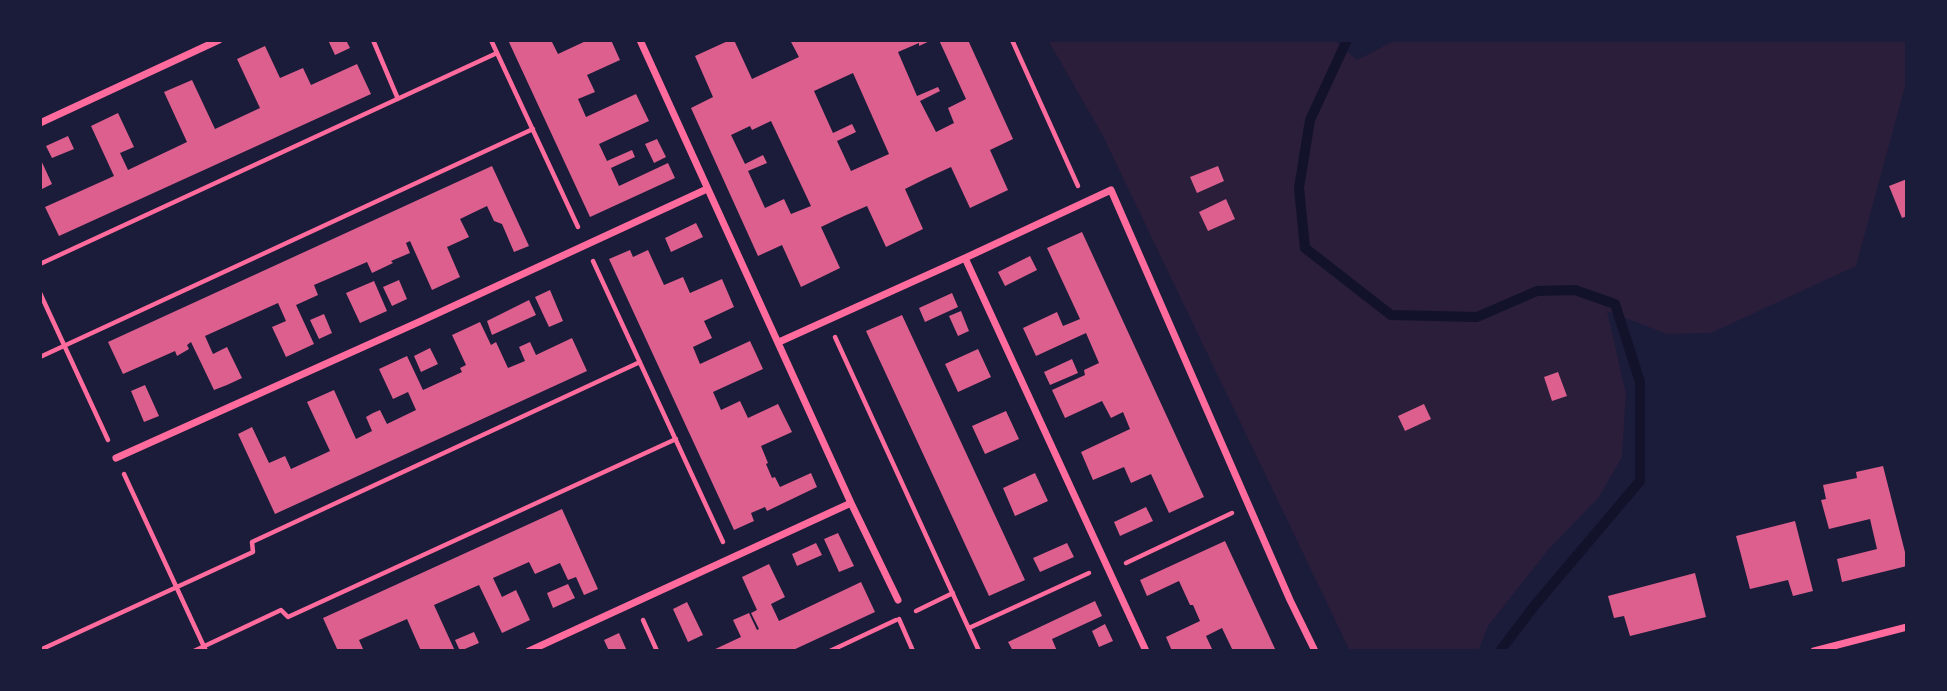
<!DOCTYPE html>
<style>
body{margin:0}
#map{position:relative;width:1947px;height:691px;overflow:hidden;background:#1b1b3a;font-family:"Open Sans",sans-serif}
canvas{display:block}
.frame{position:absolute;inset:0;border:42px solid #1b1b3a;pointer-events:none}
</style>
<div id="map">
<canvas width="1947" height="691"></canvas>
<div class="frame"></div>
</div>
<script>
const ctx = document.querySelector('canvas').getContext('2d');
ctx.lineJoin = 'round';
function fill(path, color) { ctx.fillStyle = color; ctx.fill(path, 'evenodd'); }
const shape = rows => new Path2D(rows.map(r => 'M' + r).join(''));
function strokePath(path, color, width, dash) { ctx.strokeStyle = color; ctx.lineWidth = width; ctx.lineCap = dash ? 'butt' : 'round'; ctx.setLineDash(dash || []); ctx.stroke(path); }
fill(shape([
 [1048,40,1334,40,1357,60,1396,40,1907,40,1907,79,1856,266,1711,333,1667,334,1607,311,1626,394,1622,457,1599,497,1548,550,1488,626,1478,651,1350,651,1103,136]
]), '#2a1e3b');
strokePath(shape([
 [1347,40,1310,120,1299,188,1305,248,1391,315,1477,317,1537,291,1575,290,1615,304,1640,382,1640,481,1535,605,1500,651]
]), '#12122b', 10);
fill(shape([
 [328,40,346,40,350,48,335,55],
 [508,40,551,40,558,54,588,40,611,40,620,60,587,75,595,92,578,99,586,117,636,94,649,121,599,144,607,161,632,150,635,157,611,168,619,186,668,163,675,178,590,217],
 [730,40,734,40,752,79,799,57,790,40,932,40,919,46,919,43,898,52,917,96,938,87,940,91,920,101,936,132,954,123,948,108,966,99,939,40,968,40,1013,139,990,150,1008,190,970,208,951,167,927,178,905,189,923,229,886,247,867,206,844,216,821,227,840,268,801,287,782,245,758,256,691,108,713,97,695,56],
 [853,73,889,154,851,171,837,141,856,132,852,124,833,133,814,91],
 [771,121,811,206,791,214,784,199,765,208,748,171,767,163,763,155,745,164,731,135,750,126,752,130],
 [265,46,280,78,303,68,311,85,357,64,371,94,59,236,45,207,114,176,91,126,118,113,134,147,120,153,128,170,187,142,164,92,192,80,215,129,260,108,237,59],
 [68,136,74,149,52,158,46,146],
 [657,139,666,157,654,163,645,144],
 [40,158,52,184,40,190],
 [492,166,529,246,514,252,502,224,494,221,487,206,460,219,469,237,447,247,460,277,432,290,410,241,406,243,410,253,391,261,393,263,372,273,367,262,314,285,318,295,296,305,314,344,286,357,272,327,286,321,278,303,205,336,213,354,227,347,242,378,227,385,214,390,191,342,187,345,189,349,177,356,175,351,123,374,108,342],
 [1218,166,1224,181,1197,193,1190,177],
 [1907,179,1907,216,1902,218,1889,186],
 [1226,199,1235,219,1208,231,1199,212],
 [696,223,703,237,671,252,665,238],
 [1082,232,1204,497,1169,513,1151,474,1131,483,1124,467,1093,480,1081,452,1130,429,1123,412,1111,418,1102,401,1065,418,1052,390,1085,375,1084,370,1099,363,1086,333,1036,356,1023,328,1057,312,1063,326,1080,319,1047,248],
 [630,250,633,257,648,250,664,285,683,277,690,293,722,279,734,307,704,321,712,338,693,347,700,364,750,341,763,369,713,392,721,410,740,401,748,418,778,404,792,432,761,446,768,463,766,464,772,478,775,477,780,487,811,473,817,487,767,511,765,507,751,513,754,521,734,530,609,259],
 [1030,256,1037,270,1005,286,998,272],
 [399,280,407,299,392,306,383,287],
 [374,281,387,311,360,323,346,293],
 [550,290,563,321,549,327,535,297],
 [952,293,958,307,925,322,919,308],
 [529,300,536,315,492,335,487,321],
 [961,311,969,331,958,336,949,316],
 [324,314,332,333,319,339,310,320],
 [902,315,1025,580,989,596,866,331],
 [480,322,491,345,496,342,508,368,525,361,519,347,530,342,536,355,572,338,587,371,275,514,238,434,252,427,269,463,285,456,291,469,330,451,307,402,334,390,356,439,372,431,366,417,373,413,380,410,387,424,416,410,408,392,393,399,379,369,407,356,423,390,462,372,460,368,466,365,452,335],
 [430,348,438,364,421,372,414,356],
 [978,349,991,377,958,392,945,364],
 [1072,359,1078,373,1050,385,1044,372],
 [1558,372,1567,396,1552,401,1544,377],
 [145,385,159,416,144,422,131,391],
 [1424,404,1431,419,1405,431,1398,416],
 [1006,411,1019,439,985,454,972,426],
 [1883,466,1907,560,1907,566,1842,582,1837,559,1877,549,1870,519,1829,529,1821,500,1826,499,1823,485,1857,478,1856,472],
 [1035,473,1048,501,1015,516,1003,488],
 [1146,507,1153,521,1120,536,1114,522],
 [562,509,598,589,584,595,576,577,568,580,560,563,535,574,529,562,493,578,502,597,516,590,530,620,515,627,502,633,479,585,434,605,455,651,421,651,407,619,359,640,364,651,338,651,323,618],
 [1795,521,1813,591,1793,596,1788,580,1750,589,1736,536],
 [838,533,854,566,839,572,824,539],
 [1225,541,1276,651,1233,651,1222,628,1206,636,1212,649,1208,651,1172,651,1166,637,1200,621,1193,605,1190,605,1179,581,1147,596,1140,580],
 [816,543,822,555,797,566,792,554],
 [1067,543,1074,557,1040,572,1033,558],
 [769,564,785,597,771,604,779,621,861,582,875,612,791,651,711,651,741,637,733,620,749,613,757,630,759,629,751,613,757,610,742,577],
 [1695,573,1706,617,1630,636,1624,616,1614,618,1608,596],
 [568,584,575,598,553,608,547,593],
 [1095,601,1102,616,1052,639,1057,651,1013,651,1008,642],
 [687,602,703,635,688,642,673,609],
 [1105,624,1113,641,1099,647,1092,631],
 [474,632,479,643,460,651,455,640],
 [619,633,627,651,609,651,604,640]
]), '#dd5f8e');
strokePath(shape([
 [373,40,398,99],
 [491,40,578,227],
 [1012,40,1078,186],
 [593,261,723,542],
 [40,264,497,53],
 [40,293,108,440],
 [835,337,979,651],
 [40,357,533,129],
 [124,474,206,651],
 [1126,563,1232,513],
 [916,611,953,593],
 [899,619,913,651],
 [643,620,657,651],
 [969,628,1089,573],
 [40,650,253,552,252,542,640,362],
 [194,651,281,610,288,617,676,439],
 [830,651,896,620]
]), '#ff6b9d', 4.5);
strokePath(shape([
 [40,123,219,40],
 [965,258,1146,651],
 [779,342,965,258,1111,190,1290,600,1315,651],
 [116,458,421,321,707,189],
 [851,503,898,600],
 [529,651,851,503,640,40],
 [1814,651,1907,627]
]), '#ff6b9d', 7);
</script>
